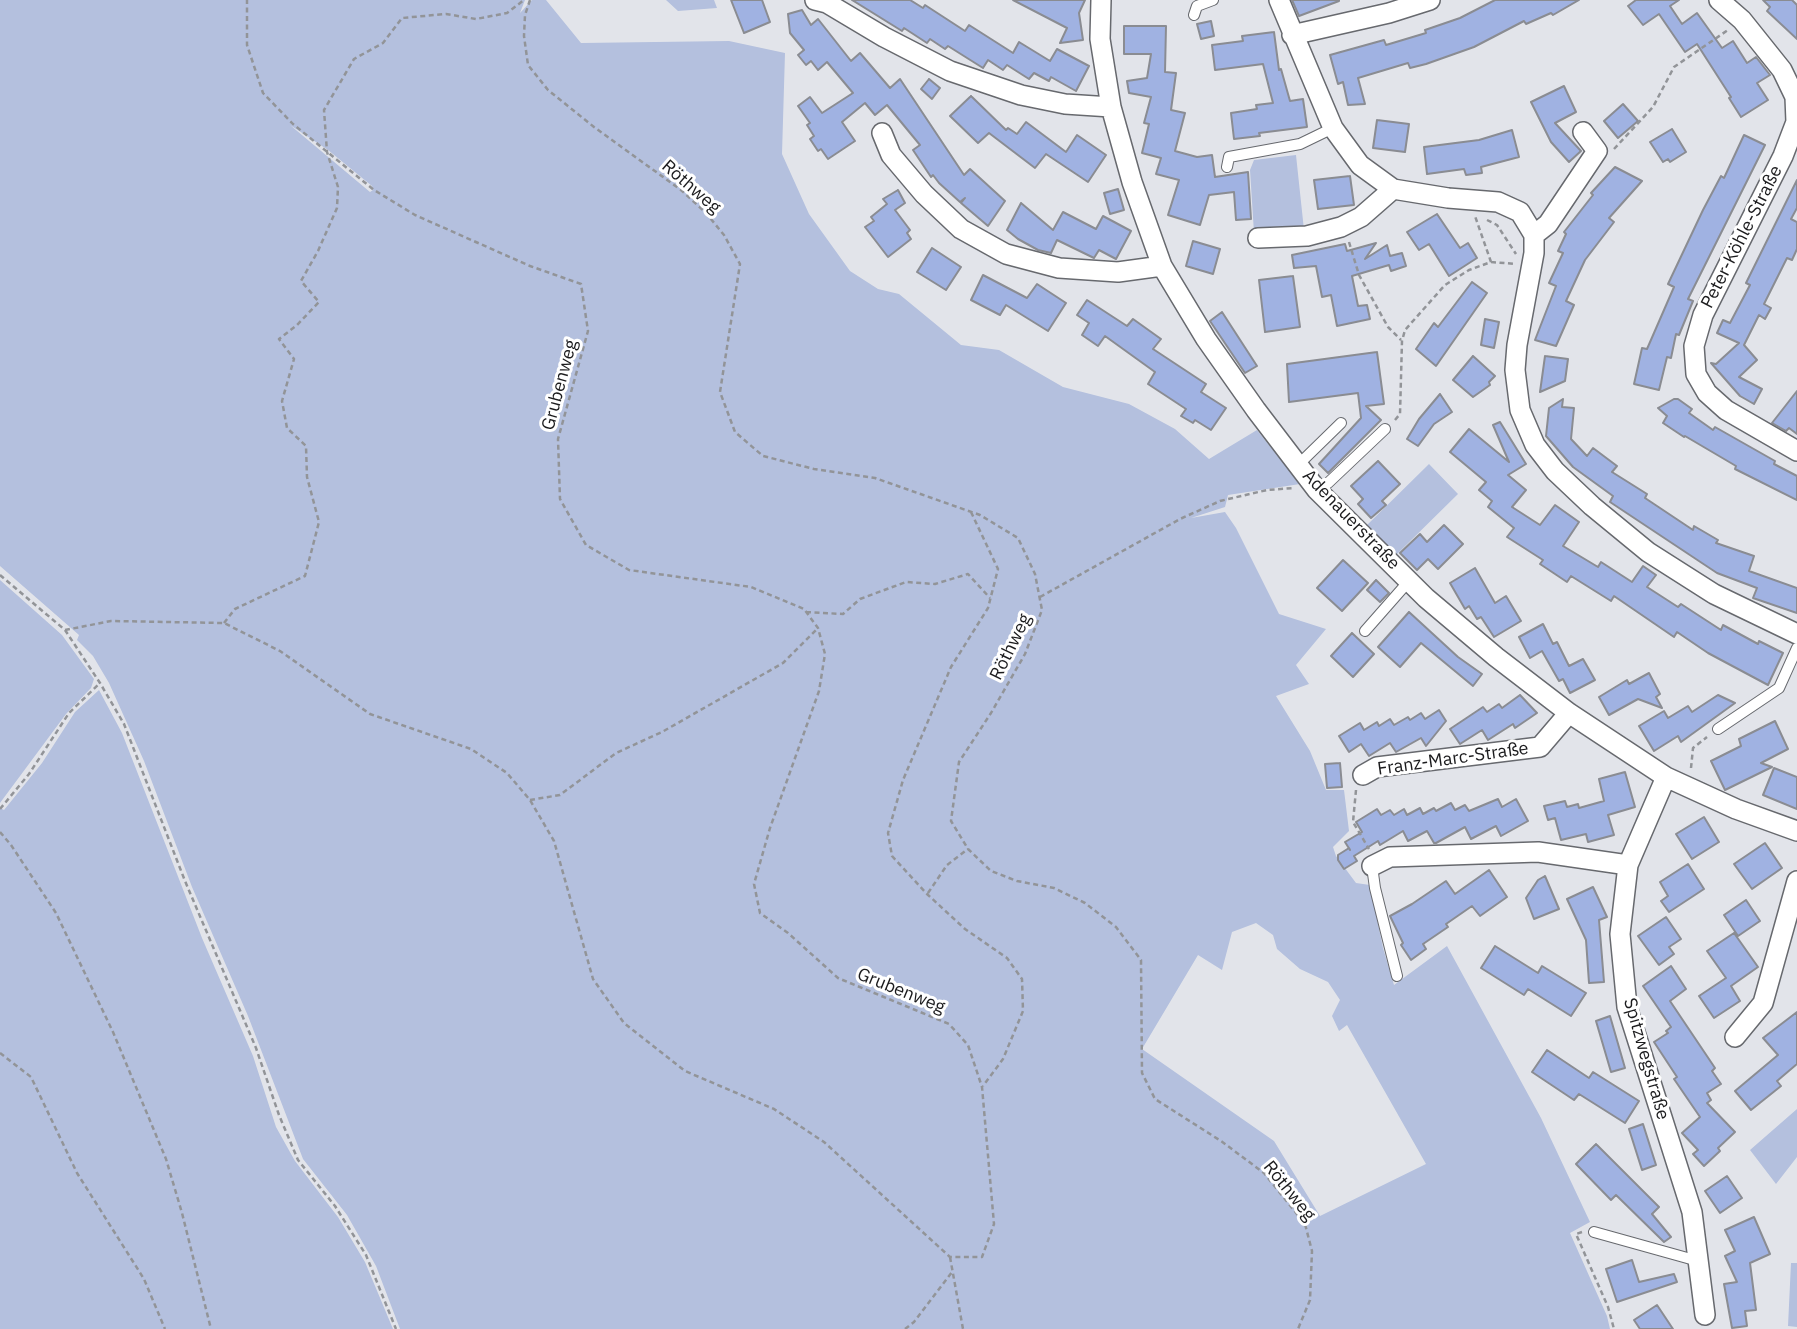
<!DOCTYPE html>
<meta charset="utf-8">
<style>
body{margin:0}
canvas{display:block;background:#e2e4ea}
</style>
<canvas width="1797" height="1329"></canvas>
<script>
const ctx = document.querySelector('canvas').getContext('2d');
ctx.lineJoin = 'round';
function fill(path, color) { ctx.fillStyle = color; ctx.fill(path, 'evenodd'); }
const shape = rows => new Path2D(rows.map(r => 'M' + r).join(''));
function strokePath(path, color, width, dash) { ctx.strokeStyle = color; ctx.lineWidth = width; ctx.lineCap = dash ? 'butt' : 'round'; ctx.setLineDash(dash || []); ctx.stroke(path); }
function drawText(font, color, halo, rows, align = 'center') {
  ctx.font = font + ' "IBM Plex Sans",sans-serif'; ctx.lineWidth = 6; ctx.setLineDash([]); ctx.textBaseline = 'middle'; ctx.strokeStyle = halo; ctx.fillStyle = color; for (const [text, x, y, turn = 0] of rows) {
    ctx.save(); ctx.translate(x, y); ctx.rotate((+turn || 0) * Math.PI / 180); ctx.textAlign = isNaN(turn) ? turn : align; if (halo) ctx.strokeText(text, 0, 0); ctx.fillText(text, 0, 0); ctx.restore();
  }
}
fill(shape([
 [0,0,525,0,520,13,532,0,546,0,581,43,729,41,785,53,782,154,809,214,850,271,878,289,899,294,961,345,999,350,1063,387,1129,404,1175,429,1209,459,1257,430,1300,484,1228,495,1225,507,1191,518,1225,512,1236,528,1279,614,1326,629,1296,665,1309,684,1276,696,1310,751,1326,790,1344,790,1349,831,1333,847,1336,856,1356,883,1370,885,1383,948,1394,985,1447,946,1541,1118,1590,1222,1570,1233,1607,1316,1610,1329,400,1329,376,1266,347,1215,303,1159,248,1016,192,887,144,761,109,683,93,656,77,640,79,635,0,566],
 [290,125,328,150,372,186,373,190,370,192],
 [1256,923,1273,935,1277,949,1300,969,1328,982,1340,1000,1332,1016,1339,1031,1347,1025,1426,1164,1320,1216,1274,1141,1142,1049,1198,955,1222,970,1232,932],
 [666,0,714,0,717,8,678,11],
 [1296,155,1304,230,1254,233,1250,170,1254,160],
 [1429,464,1458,494,1394,557,1364,528],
 [0,580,62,635,94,679,91,688,66,714,0,803],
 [99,690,122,733,202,938,253,1056,276,1127,295,1161,338,1217,365,1262,393,1329,0,1329,0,808,4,810,42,763,75,712],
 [1797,1109,1797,1157,1776,1184,1750,1150],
 [1791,1263,1797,1263,1797,1327,1788,1326]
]), '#b4c0de');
const building = shape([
 [731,0,762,0,770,22,744,33,731,0],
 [852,0,910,0,923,8,925,5,965,31,969,25,1013,53,1019,42,1050,61,1057,49,1089,66,1076,91,1051,77,1049,81,1034,73,1029,79,1007,65,1003,70,988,60,983,68,948,46,945,49,930,39,927,43,904,28,902,31,852,0],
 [1013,0,1085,0,1079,13,1083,40,1060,43,1067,28,1013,0],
 [1292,0,1339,0,1339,1,1299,16,1292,0],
 [1495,0,1579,0,1553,15,1551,13,1526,24,1524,21,1474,47,1426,64,1410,68,1408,63,1358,78,1365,104,1348,105,1343,82,1338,84,1330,55,1384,40,1386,45,1426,33,1425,30,1460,18,1495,0],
 [1636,0,1679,0,1670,6,1682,24,1697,13,1722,48,1733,41,1747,63,1756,57,1770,75,1757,83,1768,100,1741,117,1729,98,1731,97,1697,44,1685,52,1659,14,1643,25,1628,6,1636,0],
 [1763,0,1792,0,1797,5,1797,39,1767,11,1770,7,1763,0],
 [802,10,811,25,818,19,851,61,860,53,890,88,900,79,964,175,970,169,1005,201,988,226,961,203,965,198,960,202,939,183,933,175,931,177,913,150,920,145,887,105,875,115,865,103,842,122,855,141,828,159,821,149,818,151,810,139,814,136,807,125,810,123,798,106,810,97,822,113,853,93,827,62,818,70,811,61,806,65,798,55,804,50,790,33,788,14,802,10],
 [1211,21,1214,36,1201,39,1197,24,1211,21],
 [1124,26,1166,26,1165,72,1176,73,1171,110,1185,113,1175,151,1197,157,1212,155,1215,177,1248,172,1251,219,1236,220,1234,192,1209,195,1200,225,1168,215,1179,180,1156,174,1161,158,1142,153,1149,124,1144,123,1151,97,1129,93,1127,81,1147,78,1151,54,1124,54,1124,26],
 [1274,32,1279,70,1281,69,1290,101,1303,99,1307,127,1259,133,1260,136,1234,139,1231,113,1257,109,1256,105,1273,103,1263,64,1215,70,1212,45,1243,41,1242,36,1274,32],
 [929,79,940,88,932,99,921,89,929,79],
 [1564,86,1576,112,1555,123,1581,151,1569,162,1551,142,1531,102,1564,86],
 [971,96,1006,130,1008,128,1017,134,1026,122,1066,152,1077,135,1106,155,1088,182,1046,154,1035,168,989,133,978,143,950,116,971,96],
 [1623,104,1638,121,1618,138,1604,121,1623,104],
 [1377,120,1409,124,1405,152,1373,148,1377,120],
 [1672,129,1686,152,1670,162,1668,159,1663,162,1650,142,1672,129],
 [1512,130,1519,157,1481,167,1482,173,1466,175,1464,169,1427,174,1424,147,1479,140,1512,130],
 [1744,135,1765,145,1688,299,1693,301,1679,335,1676,334,1671,358,1667,357,1659,390,1634,384,1642,348,1647,349,1674,287,1668,284,1703,210,1721,176,1724,178,1744,135],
 [1615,167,1642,181,1609,218,1614,222,1585,260,1566,301,1574,305,1556,346,1535,340,1556,286,1549,283,1563,253,1558,251,1566,234,1564,232,1593,195,1591,193,1615,167],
 [1350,176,1354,205,1318,209,1314,180,1350,176],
 [1797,180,1797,208,1791,219,1797,222,1797,249,1792,260,1787,258,1764,304,1771,308,1765,319,1759,315,1744,345,1757,360,1739,377,1762,389,1754,404,1740,396,1711,363,1716,364,1739,343,1717,333,1723,320,1730,323,1750,285,1746,283,1797,180],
 [1118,189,1124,210,1110,214,1104,193,1118,189],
 [898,190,905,203,895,210,910,230,907,233,911,239,888,257,865,227,874,221,871,217,887,204,883,199,898,190],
 [1021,203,1053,230,1063,212,1096,229,1103,216,1131,231,1116,259,1099,250,1094,258,1057,240,1051,253,1038,250,1018,239,1007,230,1021,203],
 [1437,214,1460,248,1468,243,1477,258,1449,276,1429,244,1419,250,1407,232,1437,214],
 [1193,241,1220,249,1213,274,1186,266,1193,241],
 [1376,243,1365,259,1387,245,1390,256,1402,253,1406,266,1391,271,1389,265,1352,276,1358,306,1367,305,1370,319,1337,326,1331,295,1322,297,1316,266,1294,268,1292,255,1345,244,1347,251,1376,243],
 [932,248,961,267,946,290,917,272,932,248],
 [983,275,1027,298,1037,284,1066,303,1048,331,1006,305,1000,315,971,300,983,275],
 [1293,276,1300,327,1265,332,1259,280,1293,276],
 [1472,282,1487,293,1436,366,1416,349,1434,323,1438,327,1472,282],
 [1087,300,1127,326,1133,319,1161,339,1153,349,1206,384,1201,392,1226,408,1211,430,1195,420,1193,423,1181,416,1186,409,1148,384,1155,372,1105,336,1098,346,1082,335,1089,323,1077,315,1087,300],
 [1222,312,1257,366,1245,373,1210,321,1222,312],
 [1485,319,1499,322,1494,348,1481,345,1485,319],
 [1377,352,1384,404,1366,406,1381,420,1328,473,1319,464,1361,418,1358,393,1289,402,1287,364,1377,352],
 [1473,356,1495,376,1489,382,1490,385,1473,397,1453,380,1473,356],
 [1545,356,1568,359,1565,381,1540,392,1545,356],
 [1797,391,1797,434,1789,428,1786,431,1772,423,1797,391],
 [1440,394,1452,412,1434,424,1418,446,1407,439,1419,419,1440,394],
 [1563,399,1562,407,1574,408,1571,439,1587,456,1593,448,1617,466,1612,472,1647,494,1645,498,1693,530,1694,526,1718,540,1716,543,1754,556,1749,571,1797,588,1797,613,1753,598,1757,588,1717,573,1610,502,1613,496,1573,467,1546,436,1549,408,1563,399],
 [1674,399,1678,399,1692,409,1689,413,1713,430,1715,427,1775,461,1774,464,1797,476,1797,500,1735,469,1736,466,1685,436,1684,437,1663,423,1667,416,1658,408,1674,399],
 [1500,422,1526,464,1508,475,1526,490,1512,507,1540,525,1555,505,1579,522,1563,546,1598,567,1601,562,1632,582,1643,566,1656,575,1647,587,1678,607,1681,604,1721,630,1723,625,1758,644,1759,641,1783,653,1768,685,1708,653,1677,632,1674,637,1614,596,1611,601,1571,576,1567,582,1540,564,1543,560,1507,537,1514,528,1488,507,1492,501,1479,490,1486,482,1450,452,1469,429,1509,462,1493,425,1500,422],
 [1378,461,1400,484,1382,501,1386,505,1371,518,1358,504,1363,499,1351,486,1378,461],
 [1444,525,1463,544,1438,569,1428,559,1417,570,1400,553,1420,534,1427,542,1444,525],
 [1343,560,1368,583,1342,611,1317,588,1343,560],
 [1475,568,1495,603,1506,596,1521,621,1494,637,1481,617,1477,619,1469,606,1465,609,1450,583,1475,568],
 [1376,580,1389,593,1380,602,1367,590,1376,580],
 [1409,612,1458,657,1482,674,1473,686,1421,643,1400,667,1378,647,1409,612],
 [1543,624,1553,644,1557,642,1569,666,1583,659,1595,680,1570,693,1563,679,1559,681,1542,651,1530,658,1519,637,1543,624],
 [1352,633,1374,654,1353,677,1331,656,1352,633],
 [1649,673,1660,694,1656,697,1662,708,1638,699,1609,715,1599,697,1627,680,1629,684,1649,673],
 [1520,695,1537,713,1515,728,1513,724,1488,740,1482,730,1460,744,1450,729,1483,707,1487,712,1499,704,1502,708,1520,695],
 [1718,695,1735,703,1681,742,1678,736,1654,751,1639,726,1664,711,1668,718,1688,706,1692,712,1718,695],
 [1439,710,1446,721,1426,746,1421,738,1396,752,1390,743,1369,756,1361,744,1349,752,1339,736,1360,723,1364,730,1377,722,1379,726,1390,719,1394,725,1408,717,1410,720,1421,713,1425,719,1439,710],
 [1775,721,1788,749,1761,763,1772,767,1725,790,1711,761,1741,746,1739,739,1775,721],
 [1340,763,1342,787,1327,788,1325,764,1340,763],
 [1774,768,1797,777,1797,809,1763,795,1774,768],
 [1625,772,1635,807,1608,815,1614,835,1588,842,1586,834,1561,840,1555,818,1548,820,1544,806,1565,801,1567,807,1578,804,1579,808,1604,801,1599,779,1625,772],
 [1498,799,1502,807,1516,799,1528,821,1501,836,1496,826,1471,839,1465,827,1436,843,1434,843,1427,831,1408,841,1403,831,1380,845,1378,841,1354,856,1357,861,1344,869,1338,860,1338,855,1349,848,1350,850,1345,842,1362,832,1356,822,1377,809,1381,815,1390,810,1394,815,1404,809,1407,815,1420,808,1423,814,1434,808,1436,811,1451,803,1455,810,1465,805,1469,811,1498,799],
 [1704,817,1719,842,1692,859,1676,834,1704,817],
 [1765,843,1782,868,1752,889,1734,864,1765,843],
 [1688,864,1704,889,1669,912,1661,901,1668,896,1660,882,1688,864],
 [1489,870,1507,897,1480,916,1472,906,1446,924,1448,927,1423,944,1426,949,1411,960,1401,945,1403,943,1390,916,1412,904,1446,881,1455,894,1489,870],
 [1545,876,1559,909,1534,919,1526,898,1538,880,1545,876],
 [1593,887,1607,917,1599,920,1604,982,1589,983,1586,940,1567,899,1593,887],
 [1746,900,1760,921,1738,936,1724,915,1746,900],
 [1666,917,1681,939,1669,947,1674,954,1659,965,1638,936,1666,917],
 [1734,933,1758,967,1731,986,1740,1001,1714,1018,1699,996,1726,978,1707,951,1734,933],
 [1495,946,1538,973,1542,966,1586,993,1571,1016,1528,989,1524,995,1481,968,1495,946],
 [1671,966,1686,989,1670,1001,1715,1068,1712,1071,1721,1084,1707,1093,1711,1100,1707,1103,1735,1132,1718,1148,1720,1151,1704,1166,1693,1154,1698,1150,1682,1133,1700,1117,1674,1079,1677,1077,1654,1042,1668,1033,1666,1031,1671,1027,1643,986,1671,966],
 [1797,1012,1797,1064,1777,1081,1781,1086,1751,1110,1735,1091,1778,1055,1763,1038,1797,1012],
 [1610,1016,1625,1068,1611,1072,1596,1021,1610,1016],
 [1547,1050,1589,1078,1593,1072,1639,1101,1625,1123,1579,1094,1574,1100,1532,1072,1547,1050],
 [1643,1124,1656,1165,1642,1170,1629,1129,1643,1124],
 [1596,1144,1659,1207,1652,1214,1671,1237,1664,1242,1616,1195,1611,1200,1576,1164,1596,1144],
 [1727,1176,1742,1198,1720,1213,1705,1191,1727,1176],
 [1754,1217,1770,1254,1750,1263,1756,1310,1745,1311,1747,1326,1732,1328,1724,1284,1737,1282,1725,1256,1735,1251,1725,1230,1754,1217],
 [1632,1260,1639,1282,1674,1274,1677,1282,1617,1302,1606,1269,1632,1260],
 [1657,1305,1673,1329,1640,1329,1634,1320,1657,1305]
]);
fill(building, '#a0b2e2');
strokePath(building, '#8a8c92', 2);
const service = shape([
 [1194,15,1197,6,1213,0],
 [1227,167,1229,157,1300,144,1333,128],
 [1298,465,1341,423],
 [1317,490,1328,483,1385,429],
 [1365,631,1409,581],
 [1718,729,1779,688,1797,648],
 [1372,866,1375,888,1397,976],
 [1594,1232,1698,1261]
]);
const minor = shape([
 [815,0,827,3,884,37,950,71,1021,95,1065,104,1111,107],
 [1101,0,1100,39,1111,107,1132,182,1162,266,1206,339,1256,410,1317,490,1426,598,1496,657,1569,713,1666,777,1736,809,1797,831],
 [1279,0,1333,128,1360,165,1393,189,1448,198,1498,202,1520,212,1534,235,1534,253,1517,345,1515,370,1520,410,1535,445,1555,471,1592,506,1648,552,1714,594,1797,634],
 [1719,0,1742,20,1782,70,1795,97,1796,122,1783,156,1703,315,1694,346,1696,374,1707,393,1726,410,1797,451],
 [1292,35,1389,13,1430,0],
 [882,133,891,155,924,194,961,229,1006,254,1059,268,1118,272,1162,266],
 [1534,235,1548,224,1597,151,1583,132],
 [1258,238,1307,236,1341,227,1361,217,1393,189],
 [1363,775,1377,767,1540,747,1569,713],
 [1666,777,1628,865,1620,934,1627,1007,1692,1212,1705,1315],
 [1372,866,1390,857,1538,852,1628,865],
 [1735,1037,1763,1003,1797,881]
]);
strokePath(service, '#67696e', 12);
strokePath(minor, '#67696e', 22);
strokePath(shape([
 [530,0,525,15,524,36,528,65,548,90,594,127,681,190,706,213,724,235,740,264,720,392,735,432,763,456,814,469,875,478,980,515,1018,538,1035,574,1042,610,1025,654,991,713,959,762,951,821,968,849,991,871,1017,881,1054,888,1085,903,1116,927,1141,960,1142,1073,1155,1099,1221,1141,1264,1173,1305,1224,1312,1251,1310,1300,1298,1329],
 [1614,149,1653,107,1674,67,1728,30],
 [1487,220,1497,225,1516,254],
 [1349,242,1359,275,1388,327,1401,340],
 [1491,262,1516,264],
 [1395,420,1400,414,1402,341,1405,330,1445,285,1469,270,1491,262,1475,216],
 [971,512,998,569,988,608,951,667,903,780,888,833,892,856,927,894,965,929,1007,958,1022,979,1023,1011,1003,1059,983,1086],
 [0,575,65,630,100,683,124,724,185,881,256,1048,279,1115,298,1160,335,1206,366,1255,396,1329],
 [1040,597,1180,519,1220,501,1267,490,1295,488],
 [806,612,843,614,860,599,906,582,935,584,968,574,990,598],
 [224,623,235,609,305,576,319,522,307,477,306,446,287,428,282,401,294,359,279,339,297,325,319,302,301,281,318,251,337,208,338,187,327,152,324,110,354,59,383,43,402,18,446,14,476,19,507,13,524,0],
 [65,630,111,621,224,623,280,651,370,714,471,749,507,773,530,800,554,841,593,979,624,1023,685,1071,774,1109,824,1142,950,1257,982,1257,994,1224,982,1087,968,1045,949,1024,838,978,788,933,760,913,754,884,770,828,819,691,825,654,818,628,804,609,751,587,629,570,586,545,560,499,558,439,588,331,581,284,530,266,415,215,374,190,293,124,263,93,247,45,247,0],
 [1691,768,1693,748,1707,737],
 [1356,790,1353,822,1369,849],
 [530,800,560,795,616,753,662,732,783,663,818,628],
 [0,809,29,774,69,713,100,683],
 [0,832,11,845,56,913,113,1032,166,1159,182,1213,211,1329],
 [928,893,947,865,968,849],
 [0,1053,31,1077,77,1173,144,1279,165,1329],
 [1582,1232,1576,1234,1608,1307,1614,1329],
 [950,1257,963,1329],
 [905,1329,914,1322,952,1272]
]), '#929498', 2.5, [5, 3.5]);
strokePath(service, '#fff', 10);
strokePath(minor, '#fff', 19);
drawText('18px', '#1b1b1d', '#fff', [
 ["Röthweg",691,187,41],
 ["Peter-Köhle-Straße",1742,237,-63],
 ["Grubenweg",560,385,-75],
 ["Adenauerstraße",1351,520,46],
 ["Röthweg",1011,647,-64],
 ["Franz-Marc-Straße",1453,759,-8],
 ["Grubenweg",901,991,22],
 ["Spitzwegstraße",1646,1059,74],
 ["Röthweg",1289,1191,51]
]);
</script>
